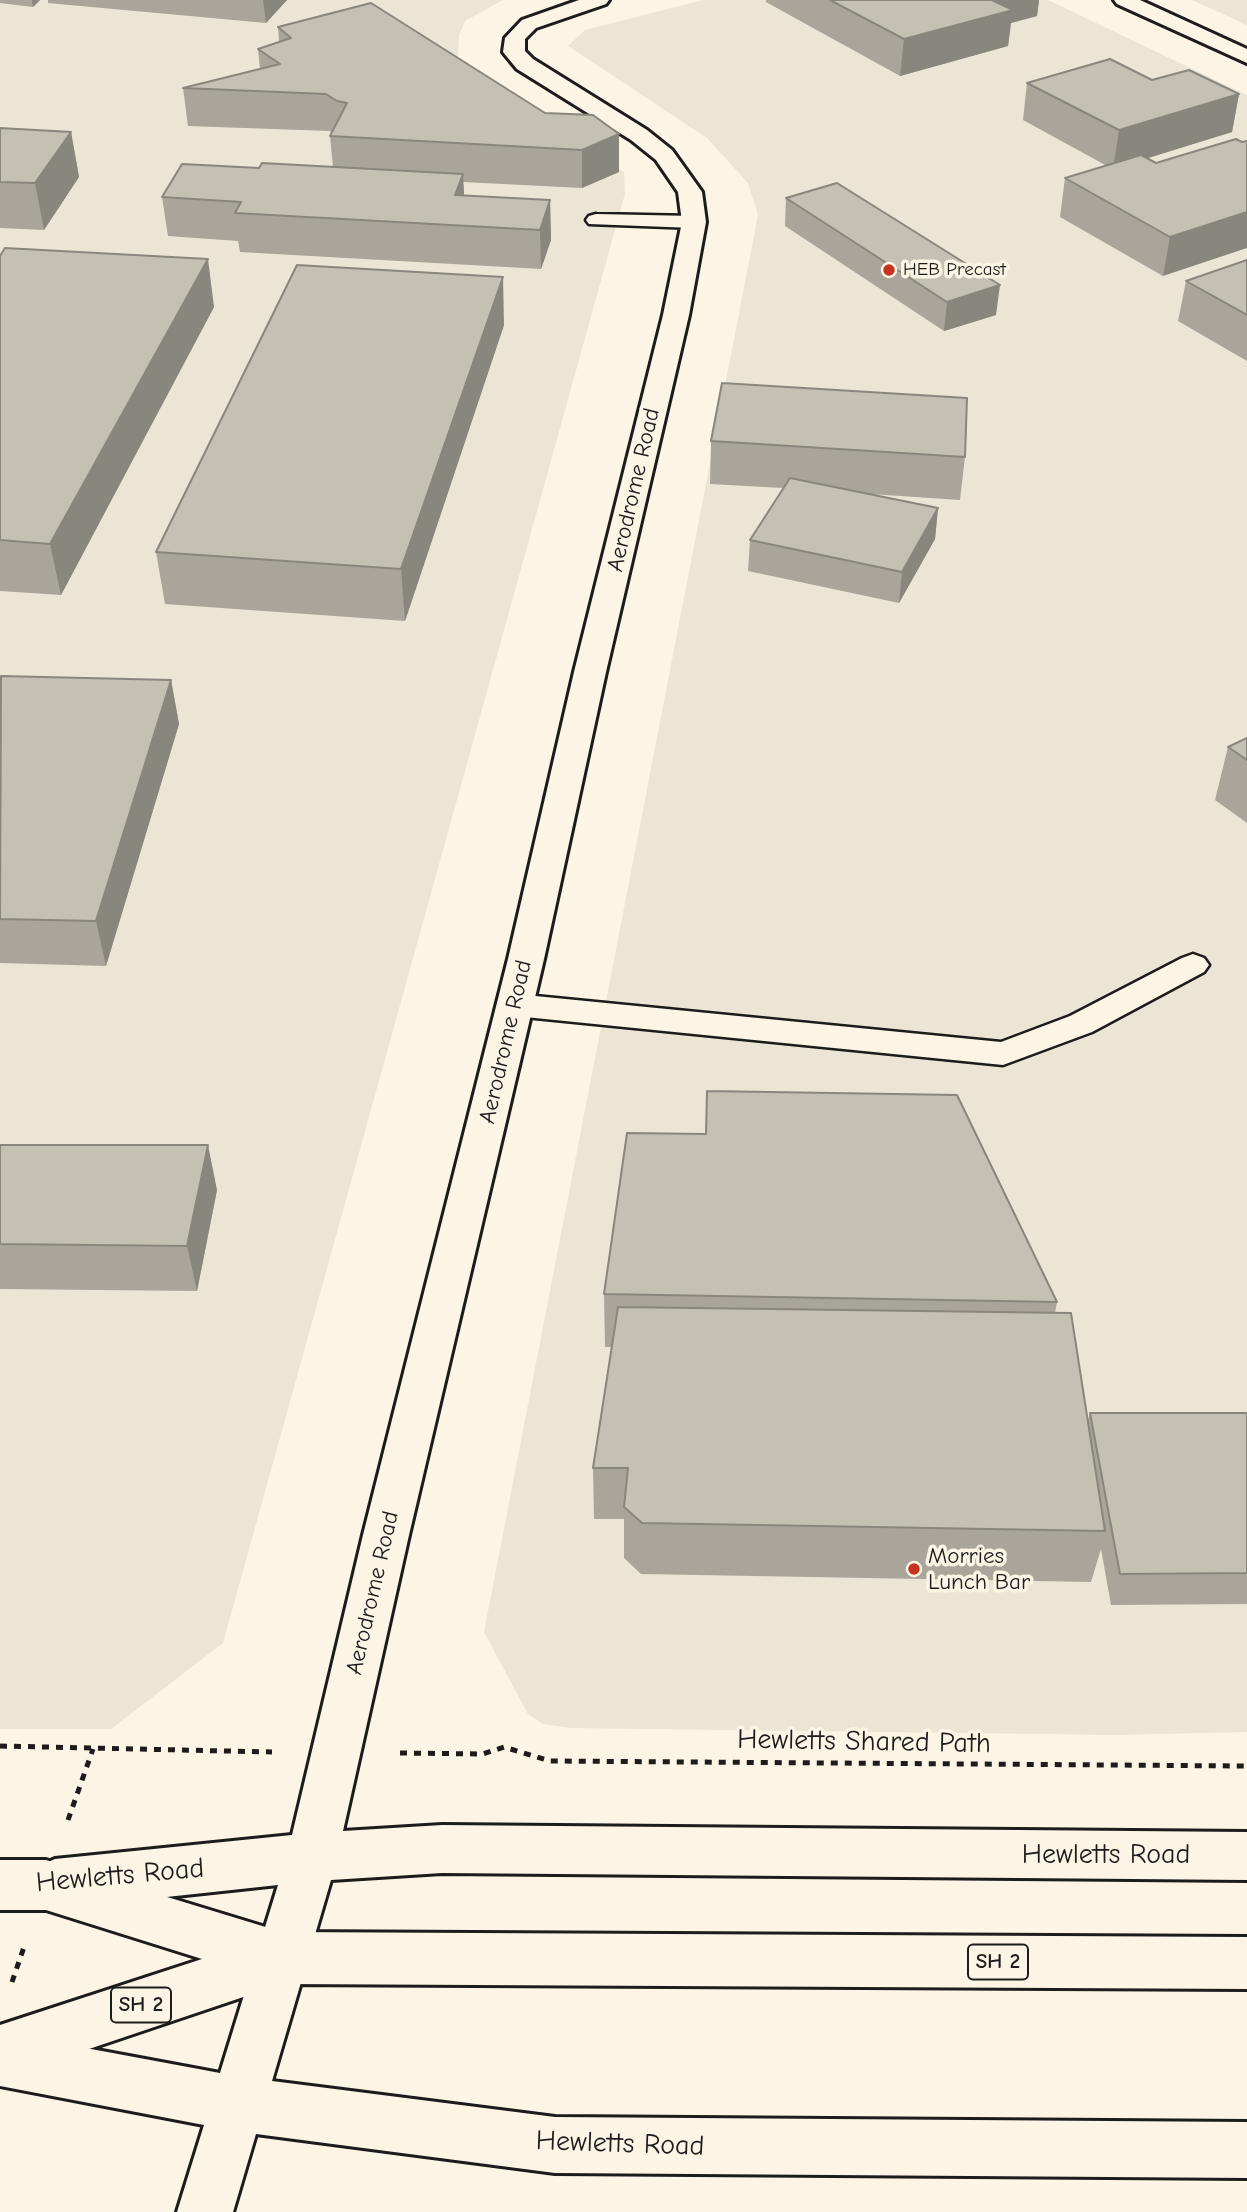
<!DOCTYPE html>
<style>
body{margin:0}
canvas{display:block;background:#fcf5e5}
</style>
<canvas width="1247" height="2212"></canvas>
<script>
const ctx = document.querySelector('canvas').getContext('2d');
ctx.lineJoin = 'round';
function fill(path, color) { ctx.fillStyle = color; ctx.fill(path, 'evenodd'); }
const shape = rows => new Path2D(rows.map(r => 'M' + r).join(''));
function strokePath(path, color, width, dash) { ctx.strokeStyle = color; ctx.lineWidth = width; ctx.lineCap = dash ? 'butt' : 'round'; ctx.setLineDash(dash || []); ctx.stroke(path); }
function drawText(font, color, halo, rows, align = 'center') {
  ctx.font = font + ' "Comic Neue",sans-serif'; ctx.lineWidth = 7; ctx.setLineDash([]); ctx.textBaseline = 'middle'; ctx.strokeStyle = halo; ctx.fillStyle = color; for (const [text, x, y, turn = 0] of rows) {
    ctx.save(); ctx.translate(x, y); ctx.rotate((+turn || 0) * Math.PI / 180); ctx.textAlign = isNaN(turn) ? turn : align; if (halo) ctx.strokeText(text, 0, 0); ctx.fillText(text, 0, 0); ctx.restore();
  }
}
fill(shape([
 [0,0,503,0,465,21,459,36,458,61,624,172,625,194,223,1643,111,1729,0,1729],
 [703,0,1048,0,1247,95,1247,1732,1116,1735,571,1728,543,1724,528,1714,484,1632,758,215,748,183,707,138,568,46,585,30],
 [1192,0,1247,0,1247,25]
]), '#ebe5d6');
const lane = shape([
 [596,214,694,216,701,218,704,222,701,226,694,228,589,224,586,220,589,216,596,214],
 [1193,954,1204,958,1209,965,1204,972,1092,1032,1003,1065,515,1016,504,1013,499,1005,504,997,515,994,1001,1042,1070,1016,1182,958,1193,954]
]);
const secondary = shape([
 [579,0,609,0,606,4,536,28,525,39,525,51,533,59,647,130,672,150,702,192,706,222,689,315,606,672,544,959,409,1535,343,1831,442,1825,1247,1832,1247,1880,442,1873,331,1880,272,2081,555,2117,1247,2122,1247,2178,555,2173,256,2134,233,2212,177,2212,204,2125,0,2086,0,2032,220,2073,278,1885,55,1909,37,1901,29,1884,37,1867,55,1859,292,1835,363,1535,508,959,574,672,663,315,682,222,678,192,656,160,631,140,517,69,503,52,505,38,522,20,579,0],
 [1114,0,1140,0,1247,49,1247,63,1117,4,1114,0]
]);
const highway = shape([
 [0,1860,46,1860,282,1932,1247,1937,1247,1989,282,1984,0,2079,0,2025,202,1959,46,1910,0,1910,0,1860]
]);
strokePath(lane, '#1c1c1c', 5);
strokePath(secondary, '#1c1c1c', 6);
strokePath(highway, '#1c1c1c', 6);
strokePath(shape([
 [0,1746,272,1752],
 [400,1753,483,1754,504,1747,550,1761,1247,1766],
 [68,1820,93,1749],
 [12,1982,24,1947]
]), '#1c1c1c', 5, [7, 7]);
fill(lane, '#fcf5e5');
fill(secondary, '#fcf5e5');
fill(highway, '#fcf5e5');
fill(shape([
 [0,0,40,0,33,7,0,3],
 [48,0,287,0,266,23,48,3],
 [766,0,1039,0,1037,16,1011,23,1008,46,900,76,766,2],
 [371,3,619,172,582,188,463,182,464,196,550,200,551,240,541,269,240,252,238,241,168,236,162,197,259,168,333,167,330,136,332,133,330,131,188,126,183,88,260,69,258,49,279,42,278,27],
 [1152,80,1239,94,1232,132,1146,158,1156,163,1236,139,1163,276,1060,217,1065,178,1107,166,1023,120,1027,83],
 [0,128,71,132,79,177,44,230,0,228],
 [786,198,996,315,944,331,785,226],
 [0,256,214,307,61,595,0,591],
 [1247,260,1247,361,1178,321,1186,281],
 [504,325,405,621,165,604,156,552],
 [711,441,965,457,960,500,870,494,938,508,935,539,899,603,748,571,750,540,783,488,710,484],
 [0,678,171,680,179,724,106,966,0,963],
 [1247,738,1247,823,1215,800,1228,747],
 [705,1134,1057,1302,1055,1313,1088,1420,1090,1413,1247,1413,1247,1604,1111,1605,1101,1549,1091,1582,641,1574,624,1558,624,1519,594,1519,593,1468,612,1347,605,1347,604,1294],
 [0,1145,217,1190,197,1291,0,1289]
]), '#a9a59a');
fill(shape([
 [32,0,40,0,33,7],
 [263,0,287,0,266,23],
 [983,0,1039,0,1037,16,1011,23,1008,46,900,76,904,39],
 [1239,94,1232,132,1113,169,1119,130],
 [71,132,79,177,44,230,35,183],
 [619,134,619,172,582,188,582,150],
 [463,174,465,213,455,195],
 [550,200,551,240,541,269,540,230],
 [1247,212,1247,248,1163,276,1170,237],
 [208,259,214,307,61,595,50,544],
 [503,277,504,325,405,621,401,569],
 [1000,285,996,315,944,331,947,302],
 [938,508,935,539,899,603,902,572],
 [171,680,179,724,106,966,96,921],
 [208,1145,217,1190,197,1291,187,1246]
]), '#89867d');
const building = shape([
 [830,0,992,0,1013,10,904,39,830,0],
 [371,3,545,113,593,115,619,134,582,150,330,136,347,103,337,101,326,94,183,88,280,64,258,49,291,38,278,27,371,3],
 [1110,59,1152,80,1189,70,1239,94,1119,130,1027,83,1110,59],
 [0,128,71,132,35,183,0,182,0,128],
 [1236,139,1242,142,1247,141,1247,212,1170,237,1065,178,1141,155,1156,163,1236,139],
 [262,163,463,174,455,195,550,200,540,230,235,213,241,202,162,197,182,164,259,168,262,163],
 [837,183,1000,285,947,302,786,198,837,183],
 [5,248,208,259,50,544,0,540,0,256,5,248],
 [1247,260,1247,315,1186,281,1247,260],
 [297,265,503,277,401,569,156,552,297,265],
 [722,383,967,398,965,457,711,441,722,383],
 [790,478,938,508,902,572,750,540,790,478],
 [1,676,171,680,96,921,0,919,1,676],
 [1247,738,1247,760,1228,747,1247,738],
 [707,1091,957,1095,1057,1302,604,1294,627,1133,706,1134,707,1091],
 [0,1145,208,1145,187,1246,0,1244,0,1145],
 [618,1307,1071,1313,1105,1531,642,1523,624,1507,628,1468,593,1468,618,1307],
 [1090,1413,1247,1413,1247,1573,1120,1574,1090,1413]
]);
fill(building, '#c4c0b3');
strokePath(building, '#89867d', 2);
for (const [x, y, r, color] of [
 [889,270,7,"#c8321e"],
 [914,1569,7,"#c8321e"]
]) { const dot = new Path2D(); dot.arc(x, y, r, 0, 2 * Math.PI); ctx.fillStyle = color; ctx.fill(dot); strokePath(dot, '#fcf5e5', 2.5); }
drawText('19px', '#1c1c1c', '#fcf5e5', [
 ["HEB Precast",903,270]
], 'left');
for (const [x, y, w] of [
 [998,1962,60],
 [141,2005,60]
]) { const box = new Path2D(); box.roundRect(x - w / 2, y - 17.5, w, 35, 5); ctx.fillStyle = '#fcf5e5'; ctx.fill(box); strokePath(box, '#1c1c1c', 2); }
drawText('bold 21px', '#1c1c1c', null, [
 ["SH 2",998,1962],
 ["SH 2",141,2005]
]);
drawText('23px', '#1c1c1c', '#fcf5e5', [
 ["Aerodrome Road",634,490,-77],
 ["Aerodrome Road",506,1042,-77],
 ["Aerodrome Road",373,1593,-77]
]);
drawText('23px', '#1c1c1c', '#fcf5e5', [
 ["Morries",928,1556],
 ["Lunch Bar",928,1582]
], 'left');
drawText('28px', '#1c1c1c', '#fcf5e5', [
 ["Hewletts Shared Path",864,1742,1],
 ["Hewletts Road",1106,1855],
 ["Hewletts Road",120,1876,-5],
 ["Hewletts Road",620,2144,2]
]);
</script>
